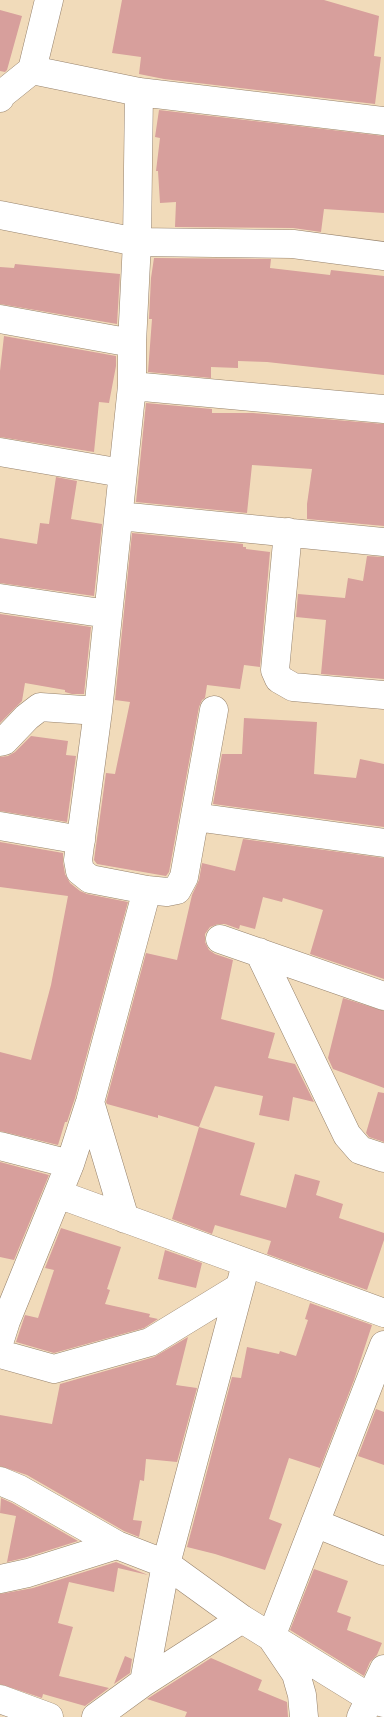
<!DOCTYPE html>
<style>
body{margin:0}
canvas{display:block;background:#f1dbba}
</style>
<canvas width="384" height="1717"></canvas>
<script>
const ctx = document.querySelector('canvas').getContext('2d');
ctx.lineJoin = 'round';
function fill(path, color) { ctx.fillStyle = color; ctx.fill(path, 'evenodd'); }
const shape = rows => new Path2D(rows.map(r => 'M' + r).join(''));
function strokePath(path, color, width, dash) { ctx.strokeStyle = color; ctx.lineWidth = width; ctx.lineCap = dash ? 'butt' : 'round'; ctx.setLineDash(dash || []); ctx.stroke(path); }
fill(shape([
 [122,0,324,0,379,16,374,56,381,57,375,104,164,79,139,74,141,57,112,53],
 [0,10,22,16,7,70,5,72,0,71],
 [159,110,384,136,384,213,324,209,321,232,293,228,175,227,176,202,160,203,158,171,156,171,160,138,155,137],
 [154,258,271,259,270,268,330,275,331,270,384,276,384,375,267,362,238,361,238,368,211,367,211,378,148,372,152,319,149,319,151,278],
 [15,264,120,274,117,324,0,304,0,267,14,268],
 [4,336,116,356,116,366,109,403,99,402,94,452,0,437,0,371],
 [146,403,212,409,212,413,253,413,384,424,384,526,307,519,307,504,312,469,252,465,247,513,136,502],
 [56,477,77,481,71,519,102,524,94,596,0,583,0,538,37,544,40,523,49,524],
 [132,533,243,544,243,547,246,547,246,549,270,552,260,667,244,665,240,689,207,685,205,698,202,700,199,707,169,872,166,876,97,864,94,860,106,773,115,774,130,702,115,700],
 [367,556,384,557,384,679,321,674,326,620,296,617,298,594,345,598,348,578,363,581],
 [0,614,91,627,84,694,72,694,65,692,65,690,25,683,22,701,0,723],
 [244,718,317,722,314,774,356,778,360,759,384,764,384,827,213,804,222,754,242,754],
 [31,736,68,741,66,755,76,756,67,822,0,811,0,757,8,756,15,752],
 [243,839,384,858,384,979,310,954,323,910,283,898,282,902,263,897,255,929,240,925,239,929,225,924,218,924,210,927,205,934,205,942,209,950,215,954,233,960,221,1019,275,1033,268,1058,295,1064,314,1102,293,1097,289,1121,259,1115,263,1096,215,1086,199,1127,158,1115,158,1118,107,1104,106,1102,146,953,177,960,192,895,199,880,202,863,235,871],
 [0,842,63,853,63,862,65,874,70,883,80,891,87,894,128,902,75,1098,67,1122,65,1122,58,1145,0,1131,0,1052,31,1060,51,985,68,896,0,887],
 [343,998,384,1011,384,1088,333,1069,328,1058],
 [378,1092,384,1093,384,1142,369,1137,366,1133],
 [199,1127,255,1143,240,1195,286,1208,295,1174,320,1181,316,1195,343,1204,339,1218,384,1233,384,1240,367,1290,267,1254,271,1241,215,1225,212,1234,172,1219],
 [0,1162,49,1175,14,1260,0,1257],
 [61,1228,121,1247,107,1289,110,1290,105,1304,150,1314,149,1317,158,1319,144,1328,54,1353,16,1342,25,1315,38,1318,54,1270,45,1268],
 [165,1250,202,1263,196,1288,158,1279],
 [310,1303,372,1325,354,1380,320,1468,289,1458,269,1519,282,1524,265,1570,215,1554,187,1547,232,1377,241,1378,247,1347,279,1354,280,1351,296,1356,308,1320,305,1319],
 [188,1337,176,1385,197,1388,177,1462,146,1459,144,1481,140,1480,133,1520,142,1521,139,1537,124,1531,27,1475,0,1466,0,1415,52,1424,60,1384,154,1357],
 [376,1409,384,1412,384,1465,358,1456],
 [1,1498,12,1503,78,1541,24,1558,7,1562,16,1516,0,1513],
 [116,1562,148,1575,118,1568,114,1592,69,1582,58,1623,73,1627,59,1676,109,1688,85,1706,43,1694,42,1698,0,1684,0,1594,33,1588],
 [314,1569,348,1581,337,1612,351,1617,347,1630,382,1643,377,1655,370,1662,364,1676,290,1630],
 [125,1656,132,1659,130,1673,114,1684],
 [211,1658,262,1680,258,1690,287,1702,288,1717,185,1717,187,1712,147,1699]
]), '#d79f9c');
const minor = shape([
 [32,70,139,92,384,121],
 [139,92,137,242,132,343,132,386,98,711,78,860,80,871,90,879,147,890,167,892,177,890,184,877,214,710],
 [0,98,1,95,32,70,49,0],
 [0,215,137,242,293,244,384,256],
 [0,319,132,343],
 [132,386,384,409],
 [0,452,122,473],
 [119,516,384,542],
 [288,532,275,670,279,679,293,687,384,695],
 [0,598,108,614],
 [0,742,4,741,27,717,40,707,98,711],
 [195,817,384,843],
 [0,826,81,840],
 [220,939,384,996],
 [259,952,347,1135,360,1150,384,1158],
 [90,1102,125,1219],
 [0,1146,70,1164],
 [58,1194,384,1313],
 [0,1340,6,1321,70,1164,90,1102,147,890],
 [0,1354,54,1369,150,1342,240,1287],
 [0,1481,19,1489,117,1545,166,1564,242,1619,370,1698,384,1703],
 [315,1523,384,1551],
 [0,1579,28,1573,117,1545],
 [144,1682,166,1564,246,1264],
 [0,1699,49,1717],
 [96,1717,144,1682,242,1619],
 [304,1717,302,1695,296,1674,271,1637,384,1345],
 [361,1717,384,1669]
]);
strokePath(minor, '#96826c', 29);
strokePath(minor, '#fff', 28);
</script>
